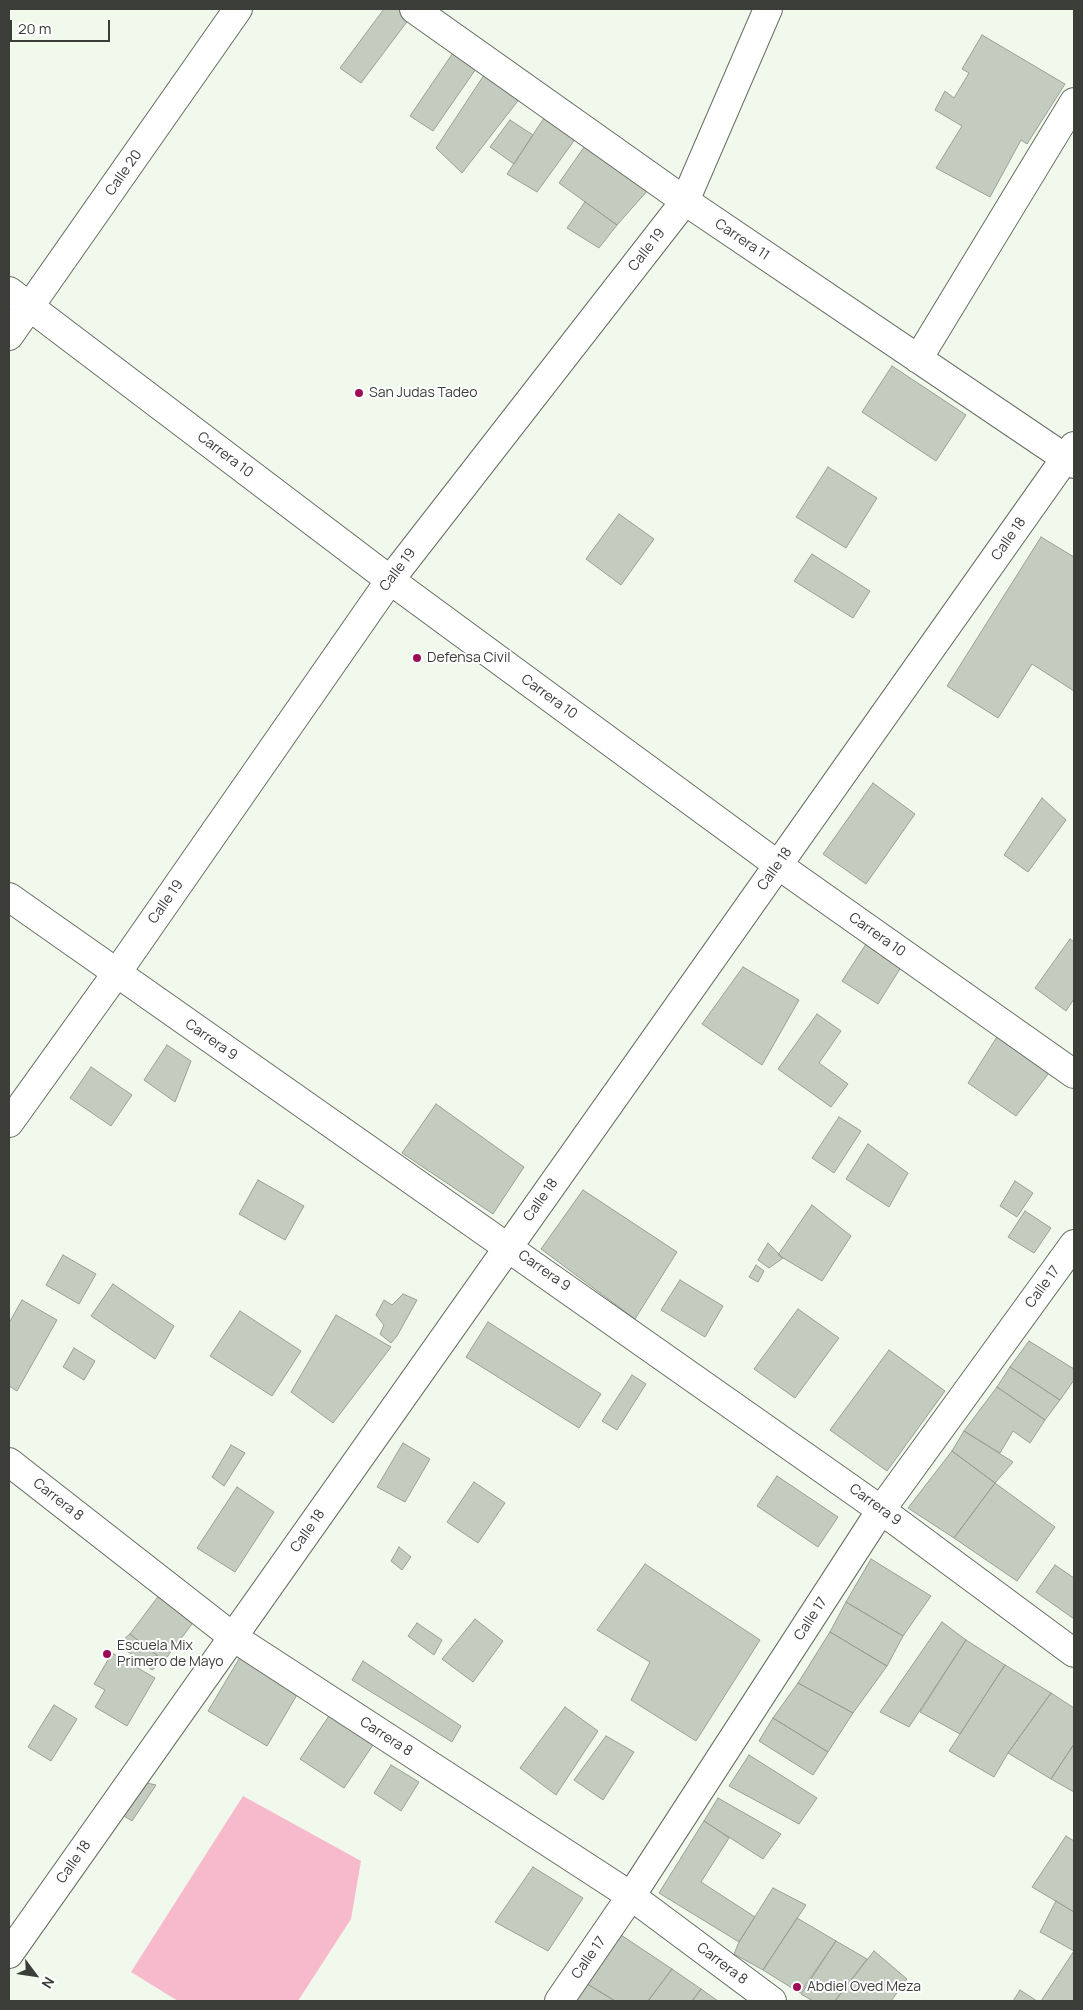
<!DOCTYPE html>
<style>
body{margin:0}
#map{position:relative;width:1083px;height:2010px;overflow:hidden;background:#f1f9ed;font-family:Manrope,sans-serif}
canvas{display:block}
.frame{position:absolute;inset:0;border:10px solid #3a3d38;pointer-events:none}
.north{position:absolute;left:10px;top:1950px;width:50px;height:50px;-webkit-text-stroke:4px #fff;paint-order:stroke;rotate:121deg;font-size:14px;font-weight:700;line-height:20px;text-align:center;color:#3a3d38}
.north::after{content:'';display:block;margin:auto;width:18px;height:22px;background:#3a3d38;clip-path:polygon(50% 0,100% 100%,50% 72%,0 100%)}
.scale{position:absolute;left:10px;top:20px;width:100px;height:22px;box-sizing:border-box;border:2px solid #3a3d38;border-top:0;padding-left:6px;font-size:15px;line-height:18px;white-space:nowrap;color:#3a3d38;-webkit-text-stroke:4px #fff;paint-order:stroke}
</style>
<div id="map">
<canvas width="1083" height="2010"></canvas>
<div class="frame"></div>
<div class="north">N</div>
<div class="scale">20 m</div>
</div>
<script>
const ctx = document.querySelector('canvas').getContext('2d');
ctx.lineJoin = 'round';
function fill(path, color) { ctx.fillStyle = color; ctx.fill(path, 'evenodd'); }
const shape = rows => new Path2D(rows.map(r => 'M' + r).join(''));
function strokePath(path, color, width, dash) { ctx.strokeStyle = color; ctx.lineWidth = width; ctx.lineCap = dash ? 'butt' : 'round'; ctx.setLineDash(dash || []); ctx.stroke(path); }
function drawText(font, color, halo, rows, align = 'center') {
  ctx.font = font + ' Manrope,sans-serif'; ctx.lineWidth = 4; ctx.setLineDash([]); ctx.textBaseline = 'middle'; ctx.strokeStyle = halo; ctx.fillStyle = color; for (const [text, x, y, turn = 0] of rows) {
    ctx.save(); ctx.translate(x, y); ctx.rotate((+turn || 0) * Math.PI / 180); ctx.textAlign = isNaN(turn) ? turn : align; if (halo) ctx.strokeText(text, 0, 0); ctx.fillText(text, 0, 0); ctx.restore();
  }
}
fill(shape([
 [243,1796,361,1861,351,1919,298,2001,178,2001,131,1972]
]), '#f7b9cc');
const building = shape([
 [384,9,404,9,412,15,361,83,340,68,384,9],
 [982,35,1065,84,1027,144,1021,140,990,197,936,168,962,126,935,110,945,91,954,98,969,73,962,69,982,35],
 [457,47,480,63,433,131,410,116,457,47],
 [488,69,524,93,462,173,436,148,488,69],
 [544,118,576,138,537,192,507,174,544,118],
 [510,120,533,135,514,164,490,147,510,120],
 [589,140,648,190,617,225,559,183,589,140],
 [585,202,617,225,599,248,567,228,585,202],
 [892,366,966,415,936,461,862,412,892,366],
 [828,467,877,498,846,548,796,517,828,467],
 [619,514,654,539,621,585,586,559,619,514],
 [1041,537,1074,557,1074,691,1032,664,998,718,947,686,1041,537],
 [812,554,870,591,853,618,794,581,812,554],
 [873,783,915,814,866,884,823,854,873,783],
 [1042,798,1066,820,1028,872,1004,855,1042,798],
 [1070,939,1074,942,1074,999,1066,1011,1035,988,1070,939],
 [868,941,903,964,878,1004,842,981,868,941],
 [743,967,799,1000,762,1065,702,1024,743,967],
 [817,1014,841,1031,819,1063,848,1084,831,1107,778,1069,817,1014],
 [1000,1032,1052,1069,1016,1116,968,1083,1000,1032],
 [167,1045,191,1061,175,1102,144,1080,167,1045],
 [91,1067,132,1095,111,1126,70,1098,91,1067],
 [436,1104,524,1167,493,1214,402,1153,436,1104],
 [839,1117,861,1131,834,1173,812,1158,839,1117],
 [868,1144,908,1173,889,1207,846,1179,868,1144],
 [258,1180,304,1206,285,1240,239,1214,258,1180],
 [1015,1181,1033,1193,1017,1217,1000,1206,1015,1181],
 [583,1190,677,1252,635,1319,541,1249,583,1190],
 [812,1205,851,1236,822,1281,778,1255,812,1205],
 [1025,1211,1051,1228,1034,1253,1008,1237,1025,1211],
 [768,1243,783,1258,769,1268,758,1260,768,1243],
 [63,1255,96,1274,79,1304,46,1285,63,1255],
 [756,1265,764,1271,758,1282,749,1277,756,1265],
 [680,1280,723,1306,705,1337,661,1310,680,1280],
 [113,1284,174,1326,155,1359,91,1316,113,1284],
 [403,1294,417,1300,397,1336,391,1343,380,1334,384,1325,376,1315,384,1300,392,1305,403,1294],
 [22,1300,57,1320,17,1391,9,1386,9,1323,22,1300],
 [798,1309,839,1338,795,1398,754,1369,798,1309],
 [240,1311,301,1351,272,1396,210,1356,240,1311],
 [336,1315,391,1347,333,1423,291,1392,336,1315],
 [488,1322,601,1394,579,1428,466,1357,488,1322],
 [1029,1341,1074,1369,1074,1380,1060,1400,1010,1367,1029,1341],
 [74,1348,95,1361,84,1380,63,1367,74,1348],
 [889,1350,945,1391,887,1471,830,1430,889,1350],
 [1010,1367,1060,1400,1045,1420,997,1387,1010,1367],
 [632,1375,646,1384,617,1430,602,1421,632,1375],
 [997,1387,1045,1420,1030,1443,1013,1431,1000,1453,964,1431,997,1387],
 [964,1431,1013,1462,995,1483,952,1451,964,1431],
 [403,1443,430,1459,405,1502,377,1487,403,1443],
 [231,1445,245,1453,224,1486,212,1477,231,1445],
 [952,1451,995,1483,954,1538,908,1508,952,1451],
 [777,1476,838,1517,818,1547,757,1506,777,1476],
 [474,1482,505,1503,478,1543,447,1522,474,1482],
 [995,1483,1055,1527,1017,1581,954,1538,995,1483],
 [237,1487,274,1512,235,1572,197,1548,237,1487],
 [399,1547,411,1557,402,1570,391,1561,399,1547],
 [871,1559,931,1596,903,1636,846,1602,871,1559],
 [645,1564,760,1640,696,1741,631,1700,650,1662,597,1630,645,1564],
 [1055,1565,1074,1578,1074,1619,1036,1592,1055,1565],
 [160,1594,195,1620,164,1661,130,1634,160,1594],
 [846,1602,903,1636,887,1666,830,1632,846,1602],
 [475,1619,503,1641,473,1682,442,1659,475,1619],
 [942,1622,966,1640,909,1727,880,1712,942,1622],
 [417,1623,442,1640,434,1655,408,1636,417,1623],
 [830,1632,887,1666,853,1713,798,1683,830,1632],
 [130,1634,164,1661,152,1670,118,1644,130,1634],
 [966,1640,1005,1665,960,1734,920,1712,966,1640],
 [112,1653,155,1678,127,1726,95,1707,105,1690,94,1684,112,1653],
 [242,1654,301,1688,267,1746,208,1711,242,1654],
 [363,1661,461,1726,452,1742,352,1680,363,1661],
 [1005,1665,1051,1693,1008,1753,994,1777,949,1751,1005,1665],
 [798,1683,853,1713,828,1752,773,1718,798,1683],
 [1051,1693,1074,1708,1074,1744,1051,1779,1008,1753,1051,1693],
 [54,1705,77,1719,51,1761,28,1747,54,1705],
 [565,1707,598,1731,556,1795,520,1768,565,1707],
 [331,1713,375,1742,344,1788,300,1759,331,1713],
 [773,1718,828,1752,813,1775,759,1741,773,1718],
 [606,1736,634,1752,603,1800,574,1780,606,1736],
 [1074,1744,1074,1792,1051,1779,1074,1744],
 [749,1755,817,1798,799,1824,729,1786,749,1755],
 [391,1765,419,1782,401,1811,374,1793,391,1765],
 [143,1782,156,1785,132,1821,121,1814,143,1782],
 [718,1798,781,1834,763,1859,704,1821,718,1798],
 [704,1821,729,1838,701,1882,755,1917,739,1942,659,1893,704,1821],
 [1066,1836,1074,1841,1074,1912,1032,1887,1066,1836],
 [533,1867,583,1898,548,1951,495,1922,533,1867],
 [773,1888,806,1905,763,1970,734,1954,739,1942,773,1888],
 [1056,1901,1074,1912,1074,1951,1040,1932,1056,1901],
 [797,1918,836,1941,800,1993,763,1970,797,1918],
 [621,1935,672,1969,648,2001,615,2001,584,1982,621,1935],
 [836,1941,867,1959,835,2001,813,2001,801,1994,836,1941],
 [874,1951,907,1979,891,2001,835,2001,874,1951],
 [1074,1951,1074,2001,1041,2001,1074,1951],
 [672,1969,701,1989,692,2001,648,2001,672,1969],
 [584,1982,615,2001,571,2001,584,1982],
 [701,1989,718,2001,692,2001,701,1989],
 [1020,1990,1037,2001,1013,2001,1020,1990]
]);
fill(building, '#c4ccbf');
strokePath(building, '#99a094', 1);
const minor = shape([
 [414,9,685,201,1074,464],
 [9,291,390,580,778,865,1074,1074],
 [9,336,238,9],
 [918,359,1074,102],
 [9,897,881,1510,1074,1653],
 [9,1123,116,974,390,580,685,201,768,9],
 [9,1462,233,1637,631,1896,772,2001],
 [9,1954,1074,446],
 [559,2001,631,1896,881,1510,1074,1244]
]);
strokePath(minor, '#666d62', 30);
strokePath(minor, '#fff', 28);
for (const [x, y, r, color] of [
 [359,393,5,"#9d0b56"],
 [417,658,5,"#9d0b56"],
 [107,1654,5,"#9d0b56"],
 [797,1987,5,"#9d0b56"]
]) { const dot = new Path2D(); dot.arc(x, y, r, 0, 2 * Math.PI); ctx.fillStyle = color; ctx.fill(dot); strokePath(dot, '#fff', 2); }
drawText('14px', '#3a3d38', '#fff', [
 ["Calle 20",124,173,-55],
 ["Carrera 11",742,240,34],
 ["Calle 19",647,250,-52],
 ["Carrera 10",225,455,37],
 ["Calle 18",1009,539,-55],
 ["Calle 19",398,570,-53],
 ["Carrera 10",549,697,36],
 ["Calle 18",775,869,-55],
 ["Calle 19",166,902,-55],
 ["Carrera 10",877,935,35],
 ["Carrera 9",211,1040,35],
 ["Calle 18",541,1200,-55],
 ["Carrera 9",544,1271,35],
 ["Calle 17",1043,1287,-54],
 ["Carrera 8",58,1500,38],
 ["Carrera 9",875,1505,36],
 ["Calle 18",308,1531,-55],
 ["Calle 17",811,1619,-57],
 ["Carrera 8",386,1737,33],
 ["Calle 18",74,1862,-55],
 ["Calle 17",589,1958,-55],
 ["Carrera 8",722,1964,37]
]);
drawText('14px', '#3a3d38', '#fff', [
 ["San Judas Tadeo",369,393],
 ["Defensa Civil",427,658],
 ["Escuela Mix",117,1646],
 ["Primero de Mayo",117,1662],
 ["Abdiel Oved Meza",807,1987]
], 'left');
</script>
